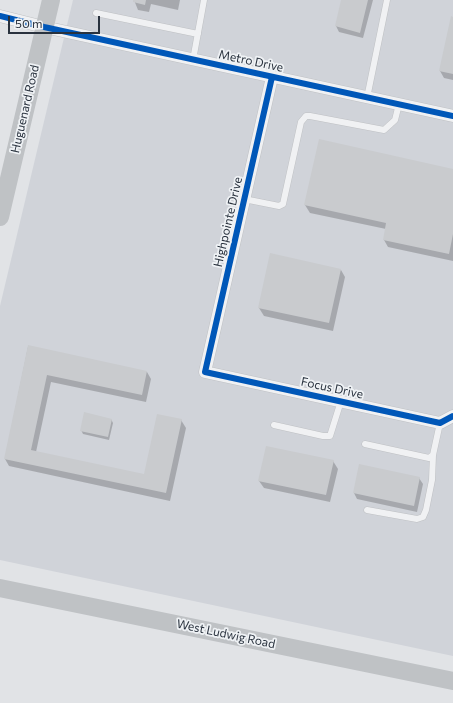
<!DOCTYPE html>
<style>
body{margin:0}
#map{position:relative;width:453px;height:703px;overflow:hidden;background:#e1e3e6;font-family:Commissioner,sans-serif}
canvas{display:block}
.scale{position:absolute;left:8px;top:16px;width:92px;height:18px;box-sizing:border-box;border:2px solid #29323e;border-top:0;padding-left:5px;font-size:12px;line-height:14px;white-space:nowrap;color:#29323e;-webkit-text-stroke:3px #eff2f5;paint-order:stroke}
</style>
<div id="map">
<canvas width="453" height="703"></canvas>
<div class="scale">50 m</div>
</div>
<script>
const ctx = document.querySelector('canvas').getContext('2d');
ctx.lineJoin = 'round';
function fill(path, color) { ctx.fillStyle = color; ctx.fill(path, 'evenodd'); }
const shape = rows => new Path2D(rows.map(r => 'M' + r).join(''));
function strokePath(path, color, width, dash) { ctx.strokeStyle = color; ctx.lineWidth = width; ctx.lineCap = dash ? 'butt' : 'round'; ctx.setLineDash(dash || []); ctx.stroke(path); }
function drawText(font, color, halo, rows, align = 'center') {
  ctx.font = font + ' Commissioner,sans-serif'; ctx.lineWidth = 3.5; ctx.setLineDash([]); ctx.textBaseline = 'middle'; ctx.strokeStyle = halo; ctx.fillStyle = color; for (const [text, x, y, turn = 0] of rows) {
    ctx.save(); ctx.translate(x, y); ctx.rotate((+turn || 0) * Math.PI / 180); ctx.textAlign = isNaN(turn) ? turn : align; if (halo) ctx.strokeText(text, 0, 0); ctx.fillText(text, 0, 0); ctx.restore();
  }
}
fill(shape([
 [73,0,453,0,453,656,0,560,0,306]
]), '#d0d3d9');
fill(shape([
 [133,0,180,0,178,10,151,4,149,12,138,10,134,0],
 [342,0,373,0,363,38,339,32,336,26],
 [453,18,453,80,444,78,440,71],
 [453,170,453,261,388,247,384,240,386,229,310,213,305,205],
 [341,270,345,277,333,331,264,316,259,308],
 [28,347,147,372,151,379,146,402,51,382,36,452,145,476,181,420,186,428,170,501,9,466,5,459],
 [111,419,113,423,109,440,83,434,81,430],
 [333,461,338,469,330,502,264,488,259,481],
 [360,466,419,478,423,484,417,512,357,499,354,493]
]), '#0003');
fill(shape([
 [133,0,146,0,145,5,133,2],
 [341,0,368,0,360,33,335,26],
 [451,16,453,17,453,74,439,71],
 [319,139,453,169,453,234,449,254,383,240,386,223,304,205],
 [270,253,341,269,329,323,258,308],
 [28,345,147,371,142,395,47,375,31,450,144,474,157,414,182,419,166,493,4,459],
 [84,412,112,419,108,437,80,431],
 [266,446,334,460,326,495,258,481],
 [359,464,420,477,414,506,353,493]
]), '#c9cbce');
const service = shape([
 [96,13,198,34],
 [193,60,204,0],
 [367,98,387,0],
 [244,199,279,206,283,204,301,122,306,116,310,116,384,130,395,120,399,104],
 [274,425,323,436,330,436,341,401],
 [365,444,429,458,433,455,440,423],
 [367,510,417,519,423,517,426,510,432,480,433,455]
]);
const minor = shape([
 [0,16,44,27,453,116],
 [272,77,205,372,440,423,453,416]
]);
strokePath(service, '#bfc1c4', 7);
strokePath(minor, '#bfc1c4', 13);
strokePath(service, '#f0f1f3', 6);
strokePath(minor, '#f0f1f3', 12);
strokePath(shape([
 [0,217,51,0],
 [0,588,453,681]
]), '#bfc2c5', 18);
strokePath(shape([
 [0,16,44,27,453,116],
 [272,77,205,372,440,423,453,416]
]), '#0057b8', 6);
drawText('12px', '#29323e', '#eff2f5', [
 ["Metro Drive",251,61,12],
 ["Huguenard Road",25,109,-77],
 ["Highpointe Drive",228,222,-77],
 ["Focus Drive",332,388,12],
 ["West Ludwig Road",226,634,12]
]);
</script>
